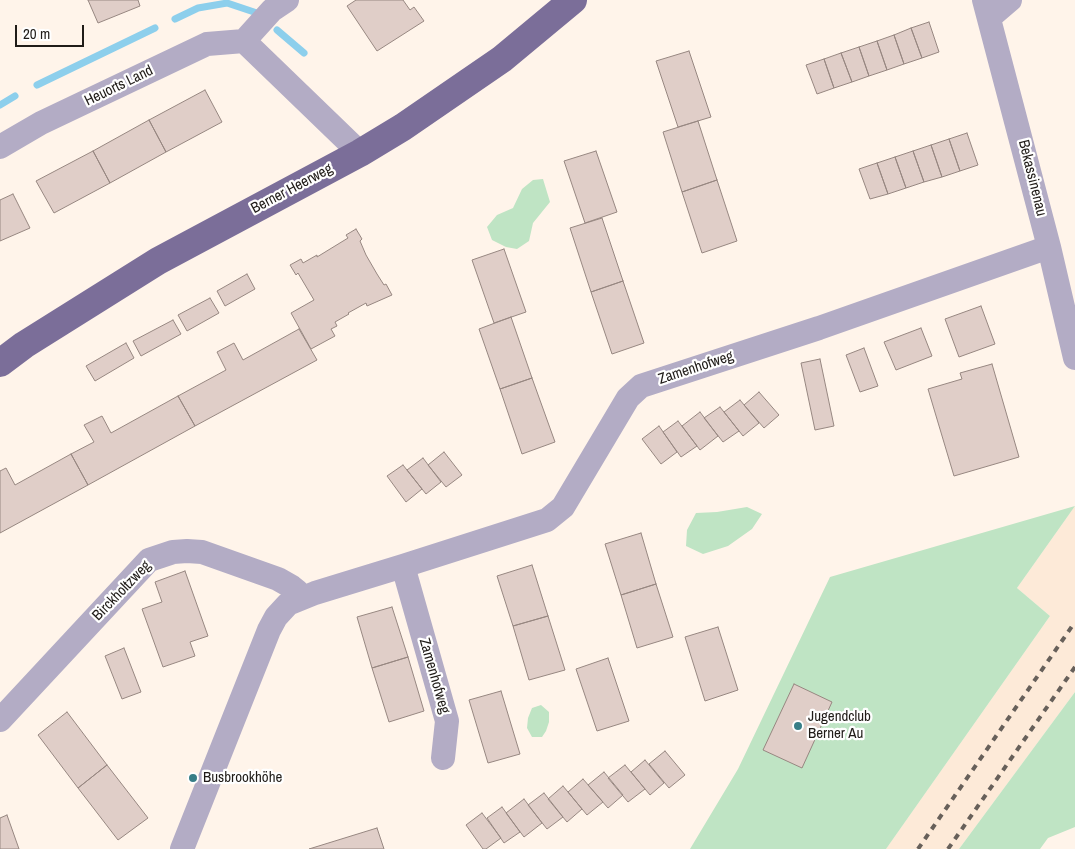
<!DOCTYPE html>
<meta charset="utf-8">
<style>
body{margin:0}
#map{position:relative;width:1075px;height:849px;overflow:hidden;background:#fff4ea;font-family:"Archivo Narrow",sans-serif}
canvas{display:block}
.scale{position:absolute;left:15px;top:25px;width:69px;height:22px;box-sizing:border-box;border:2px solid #201c18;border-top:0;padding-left:6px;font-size:15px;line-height:18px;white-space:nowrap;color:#201c18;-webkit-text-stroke:4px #fff;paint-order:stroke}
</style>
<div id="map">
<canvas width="1075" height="849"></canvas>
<div class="scale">20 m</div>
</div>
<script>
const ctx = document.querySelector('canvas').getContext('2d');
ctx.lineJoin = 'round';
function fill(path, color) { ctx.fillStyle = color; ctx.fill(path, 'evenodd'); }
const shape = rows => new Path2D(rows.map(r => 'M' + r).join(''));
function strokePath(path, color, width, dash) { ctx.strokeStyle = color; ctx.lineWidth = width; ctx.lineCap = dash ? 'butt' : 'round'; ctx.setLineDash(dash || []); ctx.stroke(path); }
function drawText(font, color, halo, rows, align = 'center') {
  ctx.font = font + ' "Archivo Narrow",sans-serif'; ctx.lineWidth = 4.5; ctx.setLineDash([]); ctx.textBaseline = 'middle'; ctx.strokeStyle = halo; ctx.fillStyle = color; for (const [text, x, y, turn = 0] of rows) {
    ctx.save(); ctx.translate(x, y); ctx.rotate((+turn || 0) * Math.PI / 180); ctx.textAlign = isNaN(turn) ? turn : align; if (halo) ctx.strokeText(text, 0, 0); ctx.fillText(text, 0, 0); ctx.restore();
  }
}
fill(shape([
 [1075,506,1075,692,959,849,886,849,1050,616,1017,588]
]), '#fdead8');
fill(shape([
 [543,179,550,202,533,223,529,241,517,249,506,247,492,240,487,227,497,215,513,208,522,189,533,180],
 [1075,506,1017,588,1050,616,886,849,690,849,738,769,830,577],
 [747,507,762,514,752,529,728,546,703,554,686,546,687,530,696,513,717,512],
 [1075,692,1075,827,1048,838,1040,849,959,849],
 [541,705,549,712,549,722,546,731,542,737,532,737,527,728,528,718,532,708]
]), '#bfe4c4');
strokePath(shape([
 [175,19,198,8,227,3,257,13],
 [277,30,304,53],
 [37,85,155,28],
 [0,105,15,96]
]), '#8dcfec', 7);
const building = shape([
 [88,0,138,0,140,6,98,23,88,0],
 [356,0,403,0,410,10,414,7,424,21,377,51,347,6,356,0],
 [929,22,939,52,922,58,911,28,929,22],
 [911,28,922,58,904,64,894,35,911,28],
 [894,35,904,64,887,70,877,41,894,35],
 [877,41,887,70,869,76,859,47,877,41],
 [859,47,869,76,852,82,841,53,859,47],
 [689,51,711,117,678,127,656,61,689,51],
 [841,53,852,82,834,88,824,59,841,53],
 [824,59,834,88,817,94,806,65,824,59],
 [205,90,222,122,166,152,149,120,205,90],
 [149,120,166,152,110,183,93,151,149,120],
 [698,121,717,180,682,192,663,132,698,121],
 [967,133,978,165,960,171,949,139,967,133],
 [949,139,960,171,942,177,931,145,949,139],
 [931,145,942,177,924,182,913,151,931,145],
 [93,151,110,183,54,213,36,181,93,151],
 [596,151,617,212,585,223,564,161,596,151],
 [913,151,924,182,906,188,895,157,913,151],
 [895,157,906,188,888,194,877,163,895,157],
 [877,163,888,194,870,199,859,169,877,163],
 [717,180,737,241,702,253,682,192,717,180],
 [13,194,30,228,0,241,0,200,13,194],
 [602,218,623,281,591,292,570,228,602,218],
 [356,229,362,239,360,241,366,255,377,274,384,285,386,284,392,295,367,306,366,303,348,313,349,314,335,322,337,326,331,329,335,336,311,349,291,313,314,300,298,273,296,275,290,265,301,259,303,263,317,255,317,257,348,238,346,235,356,229],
 [504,249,526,312,494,323,472,260,504,249],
 [247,274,255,289,225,306,217,291,247,274],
 [623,281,644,343,612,354,591,292,623,281],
 [210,298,219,313,187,331,178,315,210,298],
 [981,306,995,344,959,357,945,319,981,306],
 [511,317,532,378,500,389,479,329,511,317],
 [173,320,181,334,141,356,133,341,173,320],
 [921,328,932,356,896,370,884,342,921,328],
 [299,329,317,360,195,426,178,396,226,370,217,352,234,343,243,360,299,329],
 [126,343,134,358,95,381,86,366,126,343],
 [864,348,878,386,860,392,846,355,864,348],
 [820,359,834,426,815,430,801,363,820,359],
 [992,364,1019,457,954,476,928,389,962,379,960,373,992,364],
 [532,378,555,442,522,454,500,389,532,378],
 [759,392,779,415,764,428,744,405,759,392],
 [178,396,195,426,88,485,71,454,94,442,84,425,102,416,111,433,178,396],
 [740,400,759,423,743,436,724,412,740,400],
 [720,407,739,431,723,442,704,418,720,407],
 [700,412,718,436,700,450,682,426,700,412],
 [678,421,697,446,681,457,663,432,678,421],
 [659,426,677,452,661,464,642,439,659,426],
 [444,452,462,475,446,487,428,465,444,452],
 [71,454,88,485,0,533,0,471,6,468,15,485,71,454],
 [423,458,441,482,426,494,407,470,423,458],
 [403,465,422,489,406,502,387,476,403,465],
 [641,533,656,584,621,595,605,544,641,533],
 [532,565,548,616,513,626,497,576,532,565],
 [185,571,208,636,190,642,195,656,163,667,142,609,162,602,155,582,185,571],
 [656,584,673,637,637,648,621,595,656,584],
 [392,607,408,657,372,668,357,617,392,607],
 [548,616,565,670,529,680,513,626,548,616],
 [718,627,738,690,705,701,685,637,718,627],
 [124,648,141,692,122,699,105,656,124,648],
 [408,657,424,711,389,722,372,668,408,657],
 [608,658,629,721,597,731,576,669,608,658],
 [794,684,832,702,802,768,763,750,794,684],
 [501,691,520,754,488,763,469,700,501,691],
 [67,712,107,765,78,788,38,735,67,712],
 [665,751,685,775,669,788,649,764,665,751],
 [645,760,664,783,650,795,631,772,645,760],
 [107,765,148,818,118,840,78,788,107,765],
 [625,765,645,789,628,802,608,778,625,765],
 [604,772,623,795,608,808,588,785,604,772],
 [583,779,603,802,587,815,568,792,583,779],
 [563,786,582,809,567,822,548,799,563,786],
 [544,793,563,817,547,829,528,805,544,793],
 [524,799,542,823,524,837,506,813,524,799],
 [502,807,520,832,504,843,487,818,502,807],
 [482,813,501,838,486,849,483,849,466,825,482,813],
 [7,815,19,849,0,849,0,818,7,815],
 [377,828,384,849,309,849,377,828]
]);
fill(building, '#e0cec8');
strokePath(building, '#978781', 1);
strokePath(shape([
 [984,0,1049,247,1075,358],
 [989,18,1010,0],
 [244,41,272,10,287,0],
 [0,147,41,123,207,44,244,41,360,153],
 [403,566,447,721,443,758],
 [0,720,149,560,173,552,187,551,202,552,278,579,292,587,297,591,301,598],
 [182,849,269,630,276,617,288,604,315,593,403,566,547,520,563,507,628,398,641,386,819,328,1049,247]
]), '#b3acc5', 24);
strokePath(shape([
 [0,363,24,345,158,261,360,153,403,127,502,59,573,0]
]), '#7b6e99', 28);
strokePath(shape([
 [918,849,1075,622],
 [948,849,1075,667]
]), '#67605a', 4, [6, 6]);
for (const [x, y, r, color] of [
 [798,726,5,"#377e87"],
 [193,778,5,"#377e87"]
]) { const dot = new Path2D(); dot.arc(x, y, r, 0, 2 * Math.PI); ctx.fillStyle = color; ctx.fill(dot); strokePath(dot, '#fff', 2); }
drawText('15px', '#201c18', '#fff', [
 ["Heuorts Land",119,86,-26],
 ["Bekassinenau",1032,178,76],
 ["Berner Heerweg",292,189,-28],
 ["Zamenhofweg",696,368,-18],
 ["Birckholtzweg",122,591,-46],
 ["Zamenhofweg",434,676,74]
]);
drawText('15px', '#201c18', '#fff', [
 ["Jugendclub",808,717],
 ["Berner Au",808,734],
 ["Busbrookhöhe",203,778]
], 'left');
</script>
